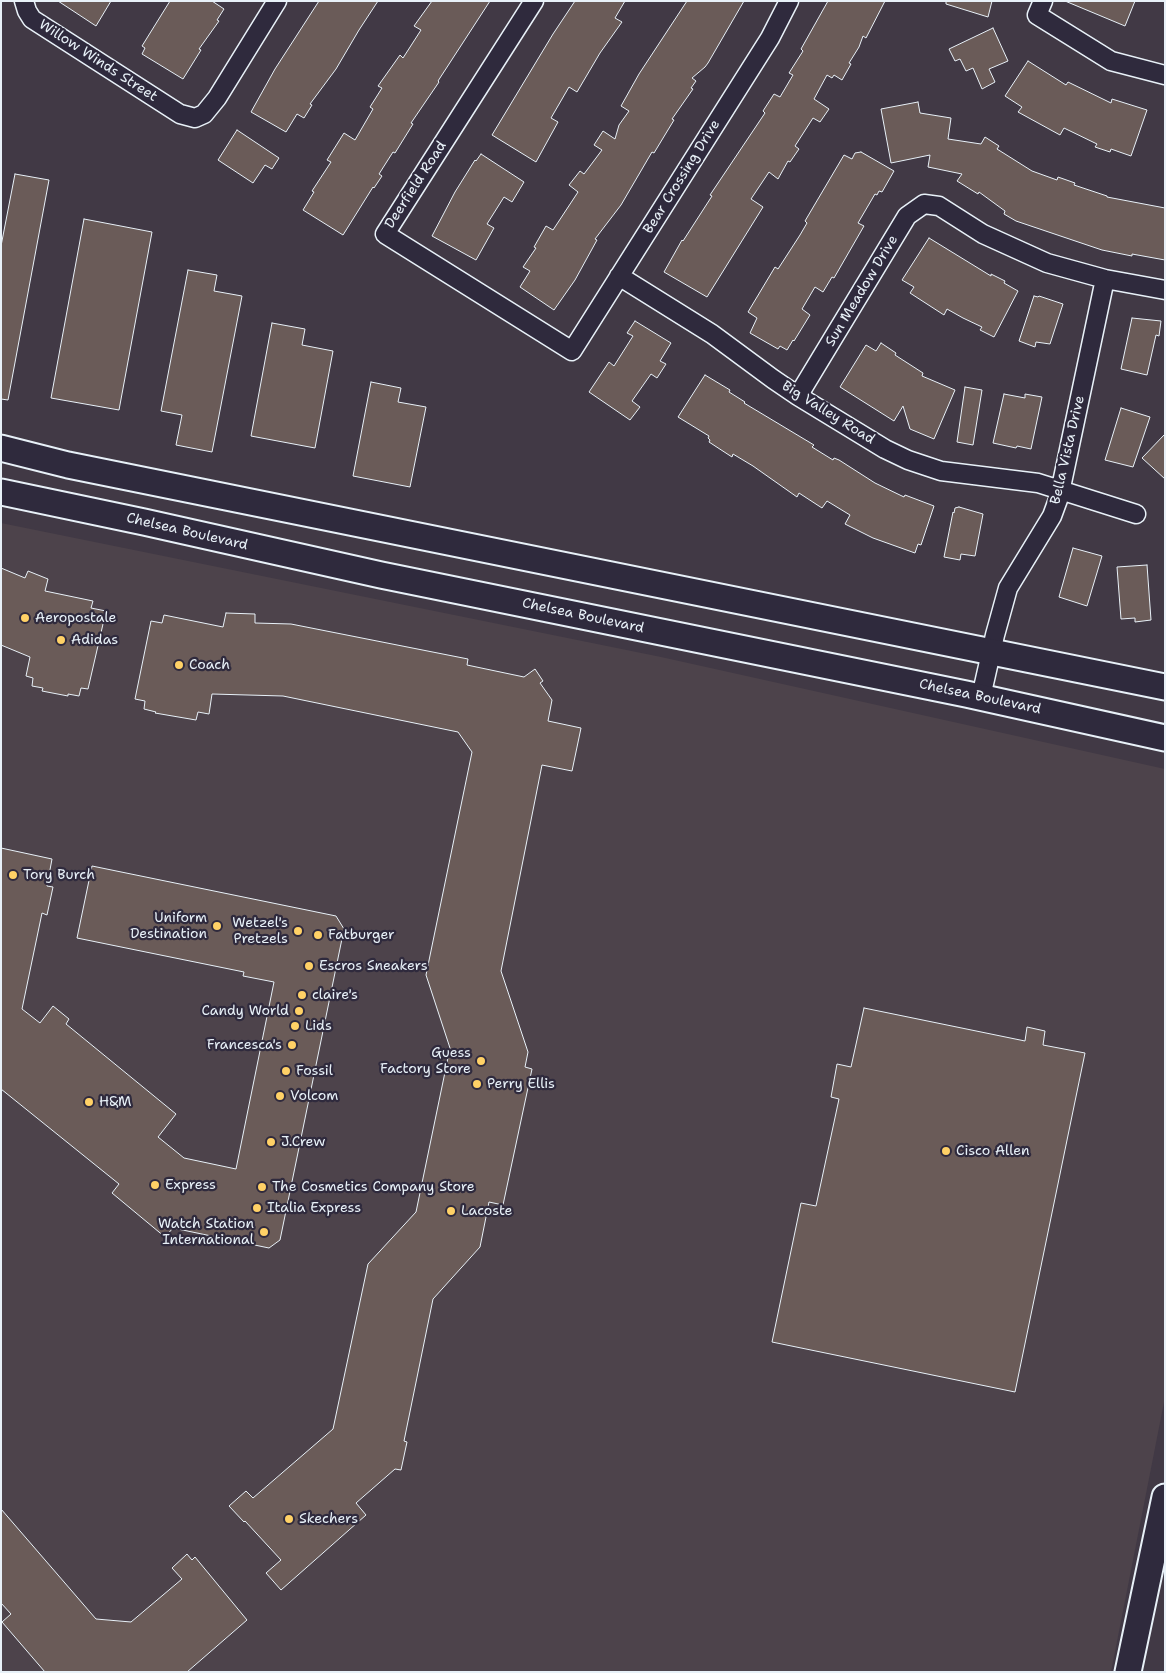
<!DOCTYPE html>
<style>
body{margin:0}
#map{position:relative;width:1166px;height:1673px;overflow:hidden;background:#413945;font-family:"Shantell Sans",sans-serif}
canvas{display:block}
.frame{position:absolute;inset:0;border:2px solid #e8f1f8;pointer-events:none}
</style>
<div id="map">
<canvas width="1166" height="1673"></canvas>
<div class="frame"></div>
</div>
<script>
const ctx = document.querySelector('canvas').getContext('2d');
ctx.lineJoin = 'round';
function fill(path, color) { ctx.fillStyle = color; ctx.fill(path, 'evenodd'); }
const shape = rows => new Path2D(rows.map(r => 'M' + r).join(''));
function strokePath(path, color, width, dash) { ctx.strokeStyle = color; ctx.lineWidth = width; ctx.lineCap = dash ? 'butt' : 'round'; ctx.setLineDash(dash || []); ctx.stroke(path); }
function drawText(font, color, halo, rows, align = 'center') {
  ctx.font = font + ' "Shantell Sans",sans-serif'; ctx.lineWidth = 4.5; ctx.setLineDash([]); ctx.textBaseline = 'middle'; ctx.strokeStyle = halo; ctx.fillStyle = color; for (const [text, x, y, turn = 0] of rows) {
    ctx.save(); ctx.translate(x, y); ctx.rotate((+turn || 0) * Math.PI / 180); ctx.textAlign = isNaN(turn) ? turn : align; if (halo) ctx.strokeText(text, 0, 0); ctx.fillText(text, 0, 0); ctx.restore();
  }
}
fill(shape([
 [1,523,661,657,1165,769,1165,1397,1111,1672,1,1672]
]), '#4d434b');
const building = shape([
 [58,1,111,1,96,26,58,1],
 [170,1,212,1,224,9,217,20,219,21,199,49,201,50,183,79,142,54,145,48,142,46,170,1],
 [319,1,378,1,359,30,336,69,310,104,312,105,304,118,297,114,286,132,251,112,275,69,319,1],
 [432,1,490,1,438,81,439,82,411,123,413,124,395,153,393,152,379,174,382,176,374,188,373,187,343,235,303,210,314,192,312,191,331,162,327,160,344,133,355,140,373,109,370,107,382,88,378,86,400,55,403,58,421,30,414,26,432,1],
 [575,1,625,1,615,18,622,22,600,53,577,92,569,87,551,118,558,122,536,162,492,135,553,34,575,1],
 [687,1,744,1,708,63,705,67,692,78,696,81,691,88,693,89,672,119,674,120,654,153,652,152,621,205,595,239,597,240,575,280,554,310,520,287,530,271,523,267,536,248,534,247,546,226,553,230,578,192,569,185,580,171,584,174,602,150,594,145,603,131,615,139,619,125,629,111,621,106,639,74,687,1],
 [828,1,885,1,866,38,863,36,859,47,849,63,851,64,842,80,834,75,832,78,827,75,814,99,829,109,820,122,813,118,795,146,799,149,790,162,788,161,778,179,769,172,751,199,763,207,707,297,664,272,682,240,683,241,712,196,710,195,765,113,763,111,774,94,780,97,793,75,789,73,803,51,801,49,828,1],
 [946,1,992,1,988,17,946,4,946,1],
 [1065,1,1135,1,1125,26,1065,1],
 [993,28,1008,61,989,69,995,82,982,89,973,68,966,71,960,59,955,61,949,49,993,28],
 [1028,61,1066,85,1068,82,1111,103,1112,99,1147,110,1131,156,1111,149,1110,152,1095,147,1097,144,1064,128,1060,135,1018,112,1022,107,1005,96,1028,61],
 [918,102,920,113,951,118,948,139,981,144,985,137,999,146,997,149,1032,171,1057,180,1058,177,1075,183,1074,185,1107,196,1107,197,1165,208,1165,260,1132,254,1132,256,1102,250,1016,221,1004,214,1005,211,979,192,978,194,957,181,962,174,928,167,930,155,891,163,881,109,918,102],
 [237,130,279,158,272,169,265,165,253,183,218,160,237,130],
 [861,152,894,171,882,192,879,191,877,195,875,194,858,223,864,226,834,278,832,277,823,292,815,287,802,309,810,315,794,341,793,340,787,350,780,346,778,349,750,333,757,318,748,312,775,267,778,269,800,235,807,223,805,221,844,155,852,159,855,153,861,152],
 [481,154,524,182,512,202,504,197,487,224,494,228,476,260,432,236,455,192,475,160,476,161,481,154],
 [15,174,49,180,8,400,1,399,1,246,15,174],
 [84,219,152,232,119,410,51,398,84,219],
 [929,238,991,276,991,274,1005,281,1004,283,1018,291,994,337,980,330,982,327,963,318,947,309,944,315,910,293,914,287,902,280,929,238],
 [188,270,217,275,214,291,242,296,212,452,176,445,182,415,161,411,188,270],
 [1034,296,1038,297,1039,296,1063,304,1050,344,1036,342,1035,347,1019,341,1034,296],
 [1132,318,1161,321,1159,336,1156,335,1147,375,1121,369,1132,318],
 [635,321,671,343,660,361,666,364,657,378,651,374,632,401,640,407,630,420,589,392,609,362,614,366,633,336,627,333,635,321],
 [272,323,305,329,302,345,333,351,315,448,251,436,272,323],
 [881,343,896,353,895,355,923,373,922,376,955,390,934,439,910,429,903,406,894,421,840,387,866,345,876,351,881,343],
 [705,375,730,390,729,392,745,402,744,403,814,445,812,447,833,460,834,458,839,460,875,483,904,497,905,495,934,506,921,545,918,544,915,553,873,538,845,524,850,515,827,501,822,508,799,493,797,497,753,466,733,454,732,457,709,442,710,440,708,438,709,436,678,417,705,375],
 [371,382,401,388,398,402,426,407,410,487,353,476,371,382],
 [965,387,982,390,973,445,957,442,965,387],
 [1004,394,1025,398,1025,394,1042,397,1031,449,1017,446,1016,448,993,443,1004,394],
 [1121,408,1150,417,1133,467,1105,460,1121,408],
 [1165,434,1165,479,1142,458,1165,434],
 [959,507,983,514,975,556,961,554,960,560,944,557,953,512,954,513,955,508,959,507],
 [1073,548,1102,556,1087,606,1059,597,1073,548],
 [1147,565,1151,620,1135,622,1135,618,1121,619,1117,567,1147,565],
 [1,568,25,578,28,571,48,579,45,591,93,601,91,608,106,611,88,689,81,688,79,696,68,694,68,696,42,691,43,688,32,686,33,678,26,676,30,657,1,645,1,568],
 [226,613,255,614,255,623,291,624,468,659,467,665,524,677,535,669,543,681,540,683,552,700,548,721,581,728,572,771,542,765,501,971,528,1052,525,1067,532,1069,503,1205,489,1202,480,1247,433,1299,404,1441,407,1442,401,1470,395,1469,356,1503,366,1515,281,1590,266,1573,281,1560,245,1521,244,1522,229,1506,246,1491,253,1498,333,1429,368,1264,416,1212,450,1048,426,975,472,752,458,732,283,696,212,694,209,714,198,712,196,720,155,713,156,712,144,709,145,701,135,699,151,621,162,623,164,615,223,627,226,613],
 [1,848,52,859,47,886,53,887,47,915,42,913,22,1009,40,1023,53,1006,69,1019,66,1024,176,1114,158,1137,184,1158,236,1169,274,982,243,976,244,972,77,938,92,866,336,916,344,929,280,1240,269,1248,173,1228,165,1237,112,1193,119,1184,1,1089,1,848],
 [864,1008,1025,1041,1027,1027,1045,1031,1043,1045,1085,1053,1015,1392,772,1342,801,1203,816,1206,839,1099,831,1097,837,1064,851,1067,864,1008],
 [1,1509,96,1619,131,1622,182,1579,172,1568,187,1554,192,1560,195,1557,247,1620,187,1672,45,1672,2,1622,11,1614,1,1603,1,1509]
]);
fill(building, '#6a5b58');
strokePath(building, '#e8f1f8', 1);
const street = shape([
 [24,1,27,11,32,19,180,114,195,118,204,114,217,98,277,1],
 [534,1,385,234,572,351,770,38,789,1],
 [1043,1,1037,15,1111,61,1165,75],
 [619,276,712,334,773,379,798,396,885,449,908,460,941,471,1038,483,1136,514],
 [798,396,907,216,924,204,939,206,983,234,1047,263,1105,279,1165,290],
 [981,697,995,635,1008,588,1052,516,1059,497,1105,279]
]);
const secondary = shape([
 [1,448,68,465,1165,687],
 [1,492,144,522,381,575,966,694,1165,738],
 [1128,1672,1165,1497]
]);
strokePath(street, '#e8f1f8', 21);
strokePath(secondary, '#e8f1f8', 29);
strokePath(street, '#2f2a3d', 18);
strokePath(secondary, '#2f2a3d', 25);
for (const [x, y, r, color] of [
 [25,618,5,"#ffd166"],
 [61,640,5,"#ffd166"],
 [179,665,5,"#ffd166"],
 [13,875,5,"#ffd166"],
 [217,926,5,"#ffd166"],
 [298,931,5,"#ffd166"],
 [318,935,5,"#ffd166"],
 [309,966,5,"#ffd166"],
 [302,995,5,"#ffd166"],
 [299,1011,5,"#ffd166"],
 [295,1026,5,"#ffd166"],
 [292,1045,5,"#ffd166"],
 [481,1061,5,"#ffd166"],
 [286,1071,5,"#ffd166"],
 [477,1084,5,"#ffd166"],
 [280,1096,5,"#ffd166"],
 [89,1102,5,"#ffd166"],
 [271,1142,5,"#ffd166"],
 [946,1151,5,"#ffd166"],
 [155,1185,5,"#ffd166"],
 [262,1187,5,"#ffd166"],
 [257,1208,5,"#ffd166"],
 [451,1211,5,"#ffd166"],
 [264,1232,5,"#ffd166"],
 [289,1519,5,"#ffd166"]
]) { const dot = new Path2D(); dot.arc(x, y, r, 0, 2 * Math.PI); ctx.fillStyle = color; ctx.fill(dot); strokePath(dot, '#2f2a3d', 2); }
drawText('14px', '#e8f1f8', '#2f2a3d', [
 ["Willow Winds Street",98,61,33],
 ["Bear Crossing Drive",682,177,-58],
 ["Deerfield Road",416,185,-57],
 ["Sun Meadow Drive",862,291,-59],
 ["Big Valley Road",828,413,32],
 ["Bella Vista Drive",1068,450,-77],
 ["Chelsea Boulevard",187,532,13],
 ["Chelsea Boulevard",583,616,12],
 ["Chelsea Boulevard",980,697,12]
]);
drawText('14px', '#e8f1f8', '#2f2a3d', [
 ["Aeropostale",35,618],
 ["Adidas",71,640],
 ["Coach",189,665],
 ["Tory Burch",23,875],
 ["Uniform",207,918,"right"],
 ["Destination",207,934,"right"],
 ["Wetzel's",288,923,"right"],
 ["Pretzels",288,939,"right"],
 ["Fatburger",328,935],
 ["Escros Sneakers",319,966],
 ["claire's",312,995],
 ["Candy World",289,1011,"right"],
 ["Lids",305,1026],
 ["Francesca's",282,1045,"right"],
 ["Guess",471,1053,"right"],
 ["Factory Store",471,1069,"right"],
 ["Fossil",296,1071],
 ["Perry Ellis",487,1084],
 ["Volcom",290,1096],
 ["H&M",99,1102],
 ["J.Crew",281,1142],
 ["Cisco Allen",956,1151],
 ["Express",165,1185],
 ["The Cosmetics Company Store",272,1187],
 ["Italia Express",267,1208],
 ["Lacoste",461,1211],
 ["Watch Station",254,1224,"right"],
 ["International",254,1240,"right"],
 ["Skechers",299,1519]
], 'left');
</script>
